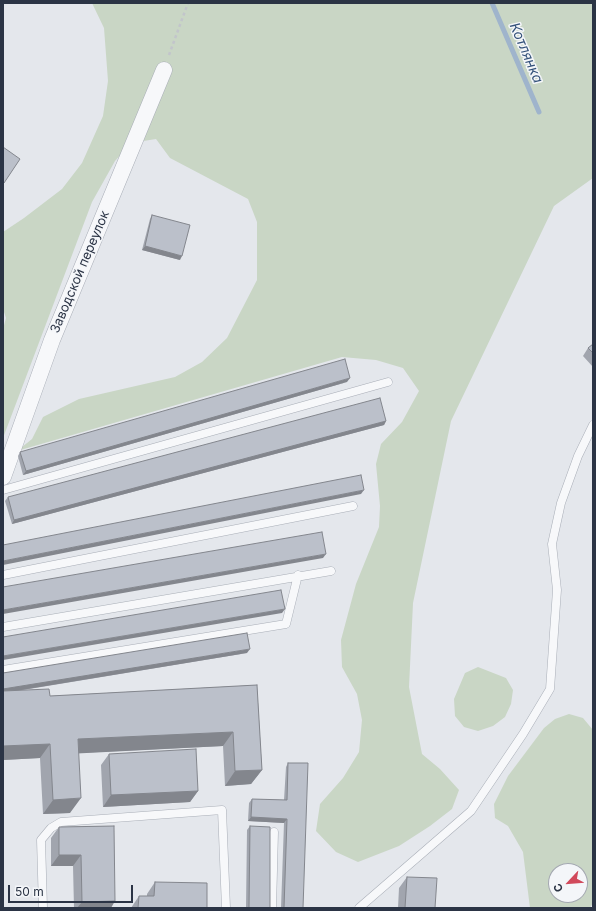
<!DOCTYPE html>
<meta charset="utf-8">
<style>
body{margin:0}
#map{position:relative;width:596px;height:911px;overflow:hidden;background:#e4e7ec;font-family:Inter,sans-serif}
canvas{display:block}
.frame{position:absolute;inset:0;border:4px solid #2b3445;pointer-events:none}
.north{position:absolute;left:548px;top:863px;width:40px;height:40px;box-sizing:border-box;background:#f4f6f9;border:1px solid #a4a8b1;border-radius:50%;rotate:244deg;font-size:11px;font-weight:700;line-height:16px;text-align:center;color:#2b3445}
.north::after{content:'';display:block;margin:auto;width:14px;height:18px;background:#d1495b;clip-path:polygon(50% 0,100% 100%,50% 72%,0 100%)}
.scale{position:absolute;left:8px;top:885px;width:125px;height:18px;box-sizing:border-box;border:2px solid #2b3445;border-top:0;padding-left:5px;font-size:12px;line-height:14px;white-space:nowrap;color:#2b3445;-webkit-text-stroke:3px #f4f6f9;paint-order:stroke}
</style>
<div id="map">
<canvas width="596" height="911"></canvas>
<div class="frame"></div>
<div class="north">С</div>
<div class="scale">50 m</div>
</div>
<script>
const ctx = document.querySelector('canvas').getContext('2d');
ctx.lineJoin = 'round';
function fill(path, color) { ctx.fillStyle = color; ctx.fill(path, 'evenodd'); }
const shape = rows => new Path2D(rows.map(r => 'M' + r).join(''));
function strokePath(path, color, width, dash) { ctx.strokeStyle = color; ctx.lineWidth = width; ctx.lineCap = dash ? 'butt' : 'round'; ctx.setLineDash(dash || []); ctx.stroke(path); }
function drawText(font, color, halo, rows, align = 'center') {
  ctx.font = font + ' Inter,sans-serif'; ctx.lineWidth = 3; ctx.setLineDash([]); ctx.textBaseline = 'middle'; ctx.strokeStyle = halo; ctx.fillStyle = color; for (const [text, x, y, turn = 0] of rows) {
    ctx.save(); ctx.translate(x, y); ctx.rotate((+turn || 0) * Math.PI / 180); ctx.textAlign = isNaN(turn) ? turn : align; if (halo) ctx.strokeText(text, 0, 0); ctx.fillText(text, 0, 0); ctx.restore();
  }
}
fill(shape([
 [92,3,593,3,593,178,554,206,451,421,413,603,409,687,422,754,440,769,459,790,452,809,430,826,399,846,358,862,336,852,316,831,320,804,343,778,359,752,362,720,357,694,342,667,341,640,356,584,379,527,380,506,376,464,381,444,402,422,419,391,403,368,376,360,342,357,17,451,32,439,43,417,79,399,175,377,202,362,227,338,257,280,257,222,248,199,170,158,156,139,131,143,115,161,92,202,3,438,3,329,6,318,3,309,3,232,24,218,62,189,82,163,103,116,108,81,104,28],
 [478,667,506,678,513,690,511,704,505,717,493,726,478,731,464,727,455,716,454,699,465,673],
 [569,714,583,718,593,730,593,903,590,908,530,908,523,852,508,826,495,818,494,804,508,776,544,728,555,719],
 [556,871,580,871,580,895,556,895]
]), '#c9d6c5');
strokePath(shape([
 [492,3,539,112]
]), '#9fb4cc', 5);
const service = shape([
 [3,490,388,382],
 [3,575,353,506],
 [3,627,331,571],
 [3,670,286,624,298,575],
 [43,908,41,840,51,828,61,822,222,810,226,908],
 [272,908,274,832],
 [359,908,471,811,523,734,550,689,557,590,552,544,561,503,578,456,593,425]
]);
const minor = shape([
 [3,477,52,340,164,70]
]);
strokePath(service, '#a9aeb7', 9);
strokePath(minor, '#a9aeb7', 17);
strokePath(shape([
 [169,55,188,3]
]), '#c2c5cb', 2.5, [3, 3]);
strokePath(service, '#f7f8fa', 8);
strokePath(minor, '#f7f8fa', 16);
fill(shape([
 [152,215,180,260,142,250,150,219],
 [593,344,593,367,583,356,588,348],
 [347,382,23,475,18,456,20,452],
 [386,421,384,425,12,524,5,501,8,497],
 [247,653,17,691,50,696,257,685,262,770,251,784,225,786,223,746,78,753,70,813,43,814,40,758,3,760,3,673],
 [109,754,198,791,190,802,103,807,101,765],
 [288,763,303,908,281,908,284,823,248,821,249,803,252,799,284,800,286,767],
 [114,826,111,908,74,908,73,866,51,866,51,838,59,827],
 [250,826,270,908,246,908,247,830],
 [407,877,435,908,398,908,399,888],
 [155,882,207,908,131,908,139,896,147,896,147,894]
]), '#a1a5ae');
fill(shape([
 [145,246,182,256,180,260,142,250],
 [350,378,347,382,23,475,26,471],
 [386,421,384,425,12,524,14,520],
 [364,490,361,494,3,565,3,561],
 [326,554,323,558,3,614,3,610],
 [285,609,282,613,3,660,3,656],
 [250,649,247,653,3,693,3,689],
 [233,732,223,746,67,754,78,739],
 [50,744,40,758,3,760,3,746],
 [262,770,251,784,225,786,235,771],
 [198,791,190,802,103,807,111,795],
 [81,798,70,813,43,814,53,800],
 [251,817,287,819,284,823,248,821],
 [59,855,81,855,73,866,51,866],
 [115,901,111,908,77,908,82,902]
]), '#83868d');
const building = shape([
 [3,147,20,159,4,183,3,182,3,147],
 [152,215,190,225,182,256,145,246,152,215],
 [593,344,593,353,588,348,593,344],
 [345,359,350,378,26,471,20,452,345,359],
 [380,398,386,421,14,520,8,497,380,398],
 [361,475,364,490,3,561,3,545,361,475],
 [322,532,326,554,3,610,3,587,322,532],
 [281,590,285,609,3,656,3,637,281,590],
 [247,633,250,649,3,689,3,673,247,633],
 [257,685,262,770,235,771,233,732,78,739,81,798,53,800,50,744,3,746,3,691,49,689,50,696,257,685],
 [196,749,198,791,111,795,109,754,196,749],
 [288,763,308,763,303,908,284,908,287,819,251,817,252,799,287,800,288,763],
 [114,826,115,901,82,902,81,855,59,855,59,827,114,826],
 [250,826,270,827,270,908,249,908,250,826],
 [407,877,437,878,435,908,405,908,407,877],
 [155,882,207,883,207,908,138,908,139,896,154,896,155,882]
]);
fill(building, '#bbc0ca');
strokePath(building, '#83868d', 1);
drawText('13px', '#2b3445', '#f4f6f9', [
 ["Заводской переулок",80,272,-67]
]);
drawText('italic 14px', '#34527a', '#f4f6f9', [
 ["Котлянка",526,53,67]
]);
</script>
